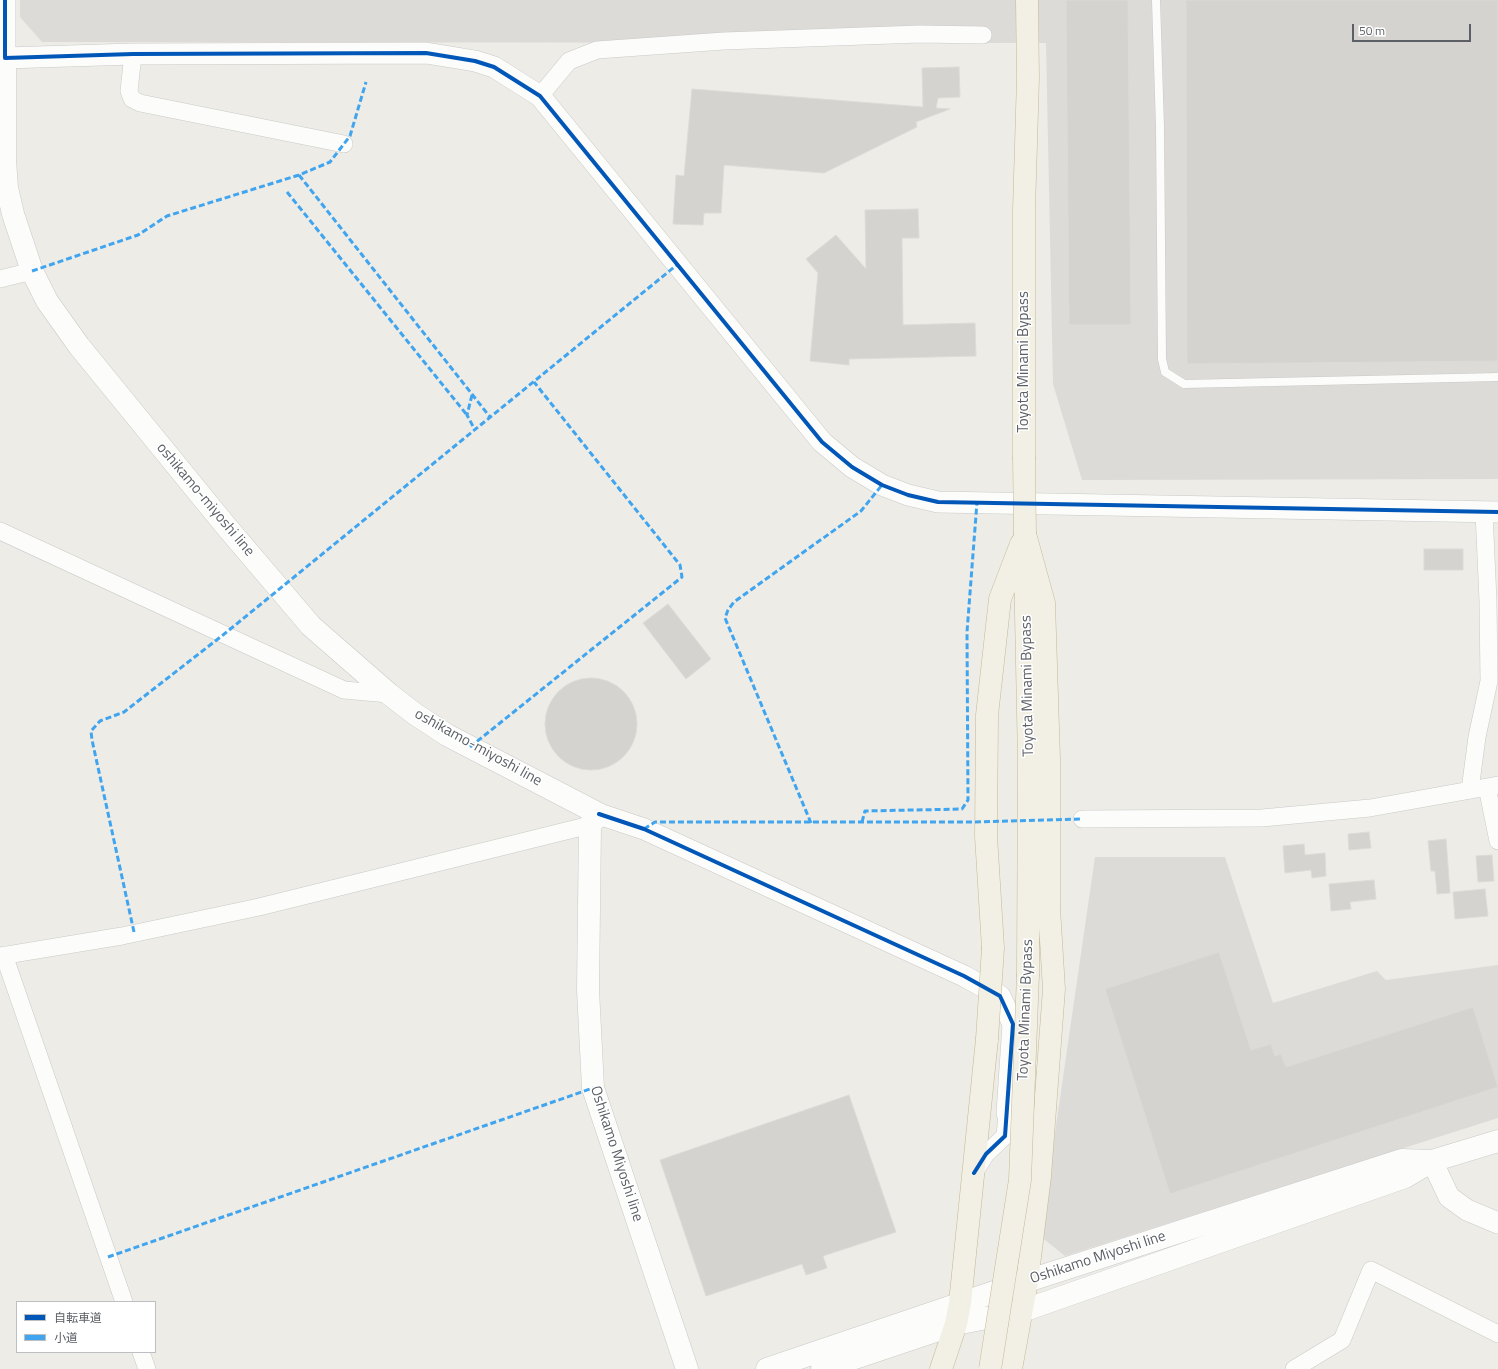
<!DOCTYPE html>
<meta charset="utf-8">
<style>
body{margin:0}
#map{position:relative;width:1498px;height:1369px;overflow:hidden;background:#edece7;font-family:"Titillium Web","Noto Sans JP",sans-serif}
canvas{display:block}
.legend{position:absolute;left:16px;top:1301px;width:140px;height:52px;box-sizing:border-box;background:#fff;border:1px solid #bebfc2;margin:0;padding:5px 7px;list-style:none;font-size:12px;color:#5c6066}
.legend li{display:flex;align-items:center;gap:8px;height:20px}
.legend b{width:20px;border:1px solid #bebfc2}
.scale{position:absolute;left:1352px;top:24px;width:119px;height:18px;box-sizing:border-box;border:2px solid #5c6066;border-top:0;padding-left:5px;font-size:12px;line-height:14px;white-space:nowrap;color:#5c6066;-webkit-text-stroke:3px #fff;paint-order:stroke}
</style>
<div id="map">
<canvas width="1498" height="1369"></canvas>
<ul class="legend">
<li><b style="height:5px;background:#0057b8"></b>自転車道</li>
<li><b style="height:5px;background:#40a5ee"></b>小道</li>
</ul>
<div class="scale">50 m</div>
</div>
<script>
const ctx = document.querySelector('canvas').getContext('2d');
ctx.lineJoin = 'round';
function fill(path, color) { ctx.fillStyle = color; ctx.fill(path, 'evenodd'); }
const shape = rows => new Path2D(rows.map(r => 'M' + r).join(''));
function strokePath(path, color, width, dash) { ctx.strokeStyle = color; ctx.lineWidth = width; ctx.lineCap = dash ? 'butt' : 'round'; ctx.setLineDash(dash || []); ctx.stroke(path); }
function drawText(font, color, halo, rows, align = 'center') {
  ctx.font = font + ' "Titillium Web",sans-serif'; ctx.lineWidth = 3; ctx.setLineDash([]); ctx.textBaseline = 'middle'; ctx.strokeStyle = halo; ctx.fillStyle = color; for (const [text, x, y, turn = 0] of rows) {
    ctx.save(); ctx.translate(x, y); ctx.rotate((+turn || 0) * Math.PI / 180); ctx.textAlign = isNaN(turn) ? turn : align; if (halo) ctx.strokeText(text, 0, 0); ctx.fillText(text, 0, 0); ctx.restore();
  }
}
fill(shape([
 [20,0,1498,0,1498,479,1082,480,1053,384,1046,43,42,42,20,17],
 [1095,857,1225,857,1273,1003,1377,971,1386,980,1498,965,1498,1118,1065,1256,1040,1236]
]), '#dddbd7');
const building = shape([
 [1066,0,1128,0,1131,325,1069,325,1066,0],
 [1186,0,1498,0,1498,361,1187,364,1186,0],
 [959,67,960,97,938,98,936,108,950,109,916,122,917,127,824,173,724,165,721,213,704,213,703,225,673,224,676,175,684,176,692,89,923,107,922,68,959,67],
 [918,209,919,238,902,238,903,325,975,323,976,356,849,359,849,365,810,361,818,273,806,259,836,235,866,269,865,210,918,209],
 [1424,549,1463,549,1463,570,1424,570,1424,549],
 [668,604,711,659,686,679,643,623,668,604],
 '545 724a46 46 0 1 1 92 0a46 46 0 1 1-92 0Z',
 [1369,832,1371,848,1349,850,1348,834,1369,832],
 [1446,839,1450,893,1437,894,1435,871,1431,871,1428,841,1446,839],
 [1304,844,1305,855,1325,853,1326,876,1312,878,1311,870,1285,873,1283,846,1304,844],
 [1492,855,1494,881,1478,882,1476,856,1492,855],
 [1374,880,1376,899,1350,902,1351,909,1331,911,1329,884,1374,880],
 [1485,889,1488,916,1455,919,1453,892,1485,889],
 [1219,952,1251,1050,1271,1044,1275,1056,1281,1054,1286,1067,1473,1007,1498,1087,1170,1194,1105,989,1219,952],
 [849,1095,896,1232,823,1256,827,1268,806,1275,802,1264,706,1296,660,1160,849,1095]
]);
fill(building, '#d4d3d0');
strokePath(building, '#dcdbd6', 1);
const service = shape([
 [1156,0,1160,127,1162,359,1165,372,1184,384,1498,377]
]);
const minor = shape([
 [133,54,129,91,132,99,140,103,344,144],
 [540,96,569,61,597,50,724,41,920,34,983,35],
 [0,279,32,271],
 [0,531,344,690,389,694],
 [1487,787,1498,841],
 [1470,790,1477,737,1489,681,1488,601,1484,512],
 [1082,819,1262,818,1370,808,1498,785],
 [4,955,124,1302],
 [0,956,122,936,259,907,590,825],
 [974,1173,986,1154,1005,1136,1007,1113],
 [141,1352,147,1369],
 [1294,1369,1342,1340,1371,1270,1498,1334]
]);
const tertiary = shape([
 [5,0,5,58,133,54,426,53,475,61,494,67,540,96,822,442,852,467,882,485,908,495,938,502,1498,512],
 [599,814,644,829,964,976,1000,996,1013,1024,1007,1113],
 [1432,1161,1449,1197,1467,1210,1498,1223]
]);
const secondary = shape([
 [0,58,5,58,5,160,7,188,13,214,32,271,47,301,79,346,225,525,311,626,389,694,415,714,447,735,599,814,590,825,588,990,593,1088,687,1369],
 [767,1369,1027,1281,1402,1160,1432,1161],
 [822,1369,956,1324,1022,1311,1405,1177,1432,1161,1498,1141]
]);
const trunk = shape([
 [1024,457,1024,210,1028,78,1027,0],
 [1025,565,1029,761,1028,974],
 [993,948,986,836,987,715,1000,599,1021,544],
 [941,1369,956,1324,960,1303,987,1039],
 [1011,1369,1027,1281,1040,1176,1054,989,1049,908,1049,759,1044,603,1025,534]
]);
strokePath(service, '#c9c9c8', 9);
strokePath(minor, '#c9c9c8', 18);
strokePath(tertiary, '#c9c9c8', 22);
strokePath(secondary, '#c9cac9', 23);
strokePath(trunk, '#c5b893', 23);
strokePath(service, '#fcfcfb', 8);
strokePath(minor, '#fcfcfb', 17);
strokePath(tertiary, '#fcfcfb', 21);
strokePath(secondary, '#fcfcfb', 22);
strokePath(trunk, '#f2f0e4', 22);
const trunkBridge = shape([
 [1024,457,1025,534],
 [987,1039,993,948],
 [990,1369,1020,1180,1028,974]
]);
strokePath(trunkBridge, '#c5b893', 23, []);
strokePath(trunkBridge, '#f2f0e4', 22);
strokePath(shape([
 [299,175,490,417],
 [287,192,467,415],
 [32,271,138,235,167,216,299,175,330,162,350,136,366,82],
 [472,395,467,415,475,430],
 [470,747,682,577,680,565,534,382],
 [862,822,865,811,962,809,968,800,967,632,977,502],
 [811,823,725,618,728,610,734,602,861,511,882,485],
 [644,829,655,822,975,822,1082,819],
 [134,932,92,740,91,731,100,721,124,712,223,635,678,264],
 [108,1257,593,1088]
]), '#40a5ee', 3, [6, 3]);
strokePath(shape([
 [5,0,5,58,133,54,426,53,475,61,494,67,540,96,822,442,852,467,882,485,908,495,938,502,1498,512],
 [599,814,644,829,964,976,1000,996,1013,1024,1005,1136,986,1154,974,1173]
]), '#0057b8', 4);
drawText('15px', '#5c6066', '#fff', [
 ["Toyota Minami Bypass",1024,362,-90],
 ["oshikamo-miyoshi line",205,500,50],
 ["Toyota Minami Bypass",1028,686,-91],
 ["oshikamo-miyoshi line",478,748,29],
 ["Toyota Minami Bypass",1026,1010,-88],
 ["Oshikamo Miyoshi line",616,1154,72],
 ["Oshikamo Miyoshi line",1098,1258,-18]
]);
</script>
